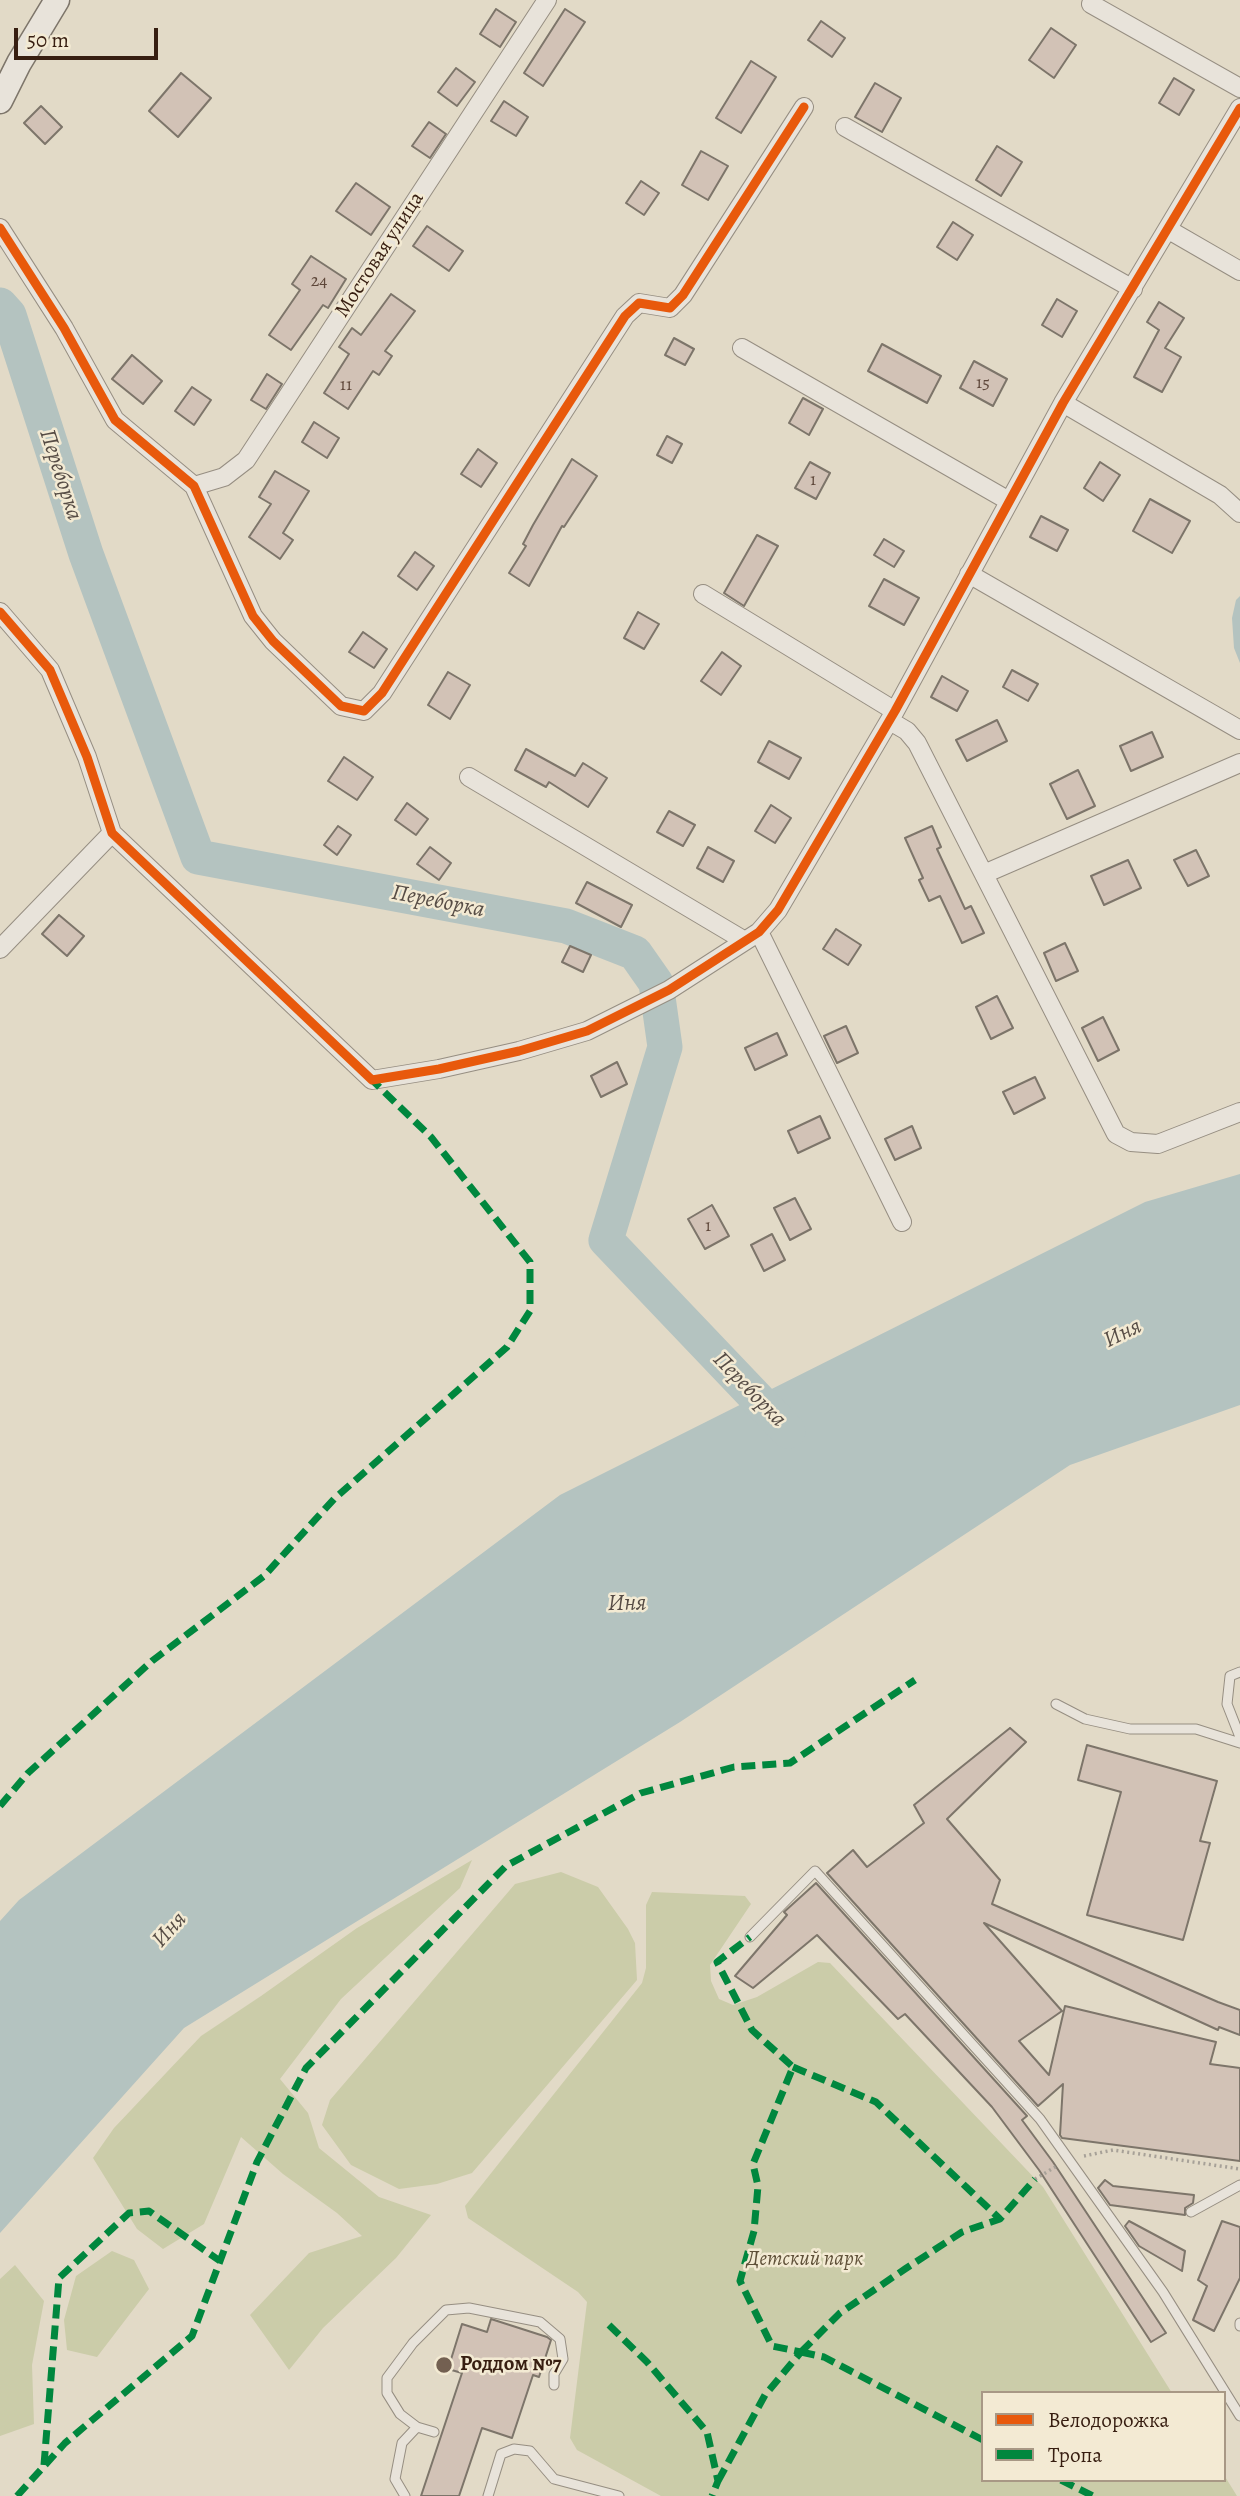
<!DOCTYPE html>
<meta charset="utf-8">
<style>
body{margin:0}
#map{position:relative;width:1240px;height:2496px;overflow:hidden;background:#e2dac7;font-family:Alegreya,serif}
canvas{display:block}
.legend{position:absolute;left:981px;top:2391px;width:245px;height:91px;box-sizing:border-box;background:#f3ead3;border:2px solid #a89885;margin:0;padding:9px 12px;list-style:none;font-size:21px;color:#371e11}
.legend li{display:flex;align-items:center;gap:14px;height:35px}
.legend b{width:35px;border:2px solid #a89885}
.scale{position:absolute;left:14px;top:28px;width:144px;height:32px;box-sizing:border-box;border:4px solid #371e11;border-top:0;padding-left:9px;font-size:21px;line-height:24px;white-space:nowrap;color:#371e11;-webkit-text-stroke:5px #f3ead3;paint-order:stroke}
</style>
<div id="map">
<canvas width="1240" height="2496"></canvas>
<ul class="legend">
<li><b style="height:9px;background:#e8590c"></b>Велодорожка</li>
<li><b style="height:9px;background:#00873e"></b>Тропа</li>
</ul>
<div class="scale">50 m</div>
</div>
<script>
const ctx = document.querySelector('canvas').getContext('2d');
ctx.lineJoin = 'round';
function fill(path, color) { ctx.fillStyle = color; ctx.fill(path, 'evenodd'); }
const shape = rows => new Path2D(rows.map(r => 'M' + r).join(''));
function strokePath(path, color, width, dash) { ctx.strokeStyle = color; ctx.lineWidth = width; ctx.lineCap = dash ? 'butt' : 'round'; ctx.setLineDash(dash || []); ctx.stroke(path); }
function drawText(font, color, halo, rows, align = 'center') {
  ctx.font = font + ' Alegreya,serif'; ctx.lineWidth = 5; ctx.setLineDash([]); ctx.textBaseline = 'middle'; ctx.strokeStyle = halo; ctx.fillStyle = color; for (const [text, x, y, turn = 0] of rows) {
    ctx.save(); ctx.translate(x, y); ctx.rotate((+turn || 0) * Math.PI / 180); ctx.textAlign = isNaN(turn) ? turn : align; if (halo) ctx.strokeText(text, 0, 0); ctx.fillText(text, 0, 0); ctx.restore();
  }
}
fill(shape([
 [472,1860,460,1888,341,1999,280,2079,308,2113,319,2148,379,2197,431,2215,396,2258,323,2328,289,2370,250,2315,309,2253,362,2236,337,2213,283,2174,241,2137,204,2224,163,2249,137,2229,93,2158,114,2128,201,2036,261,1996,357,1928],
 [561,1872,598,1887,628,1929,635,1943,637,1980,472,2173,437,2184,399,2189,351,2165,322,2125,330,2100,515,1884],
 [652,1892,745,1896,751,1904,710,1965,711,1981,719,1999,733,2005,757,1997,818,1962,830,1963,1043,2187,1172,2393,983,2393,983,2480,1224,2480,1224,2475,1237,2496,661,2496,577,2450,570,2438,587,2302,578,2292,468,2218,465,2206,642,1983,646,1968,646,1905],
 [112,2251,134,2260,149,2289,97,2357,67,2350,64,2320,76,2276],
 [15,2265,44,2301,32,2365,34,2424,0,2436,0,2279]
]), '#cbcca9');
fill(shape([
 [1240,596,1240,663,1234,648,1232,618,1236,600],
 [1240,1174,1240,1405,1070,1465,680,1722,184,2028,0,2233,0,1921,19,1900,560,1495,1145,1202]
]), '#b4c3c0');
strokePath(shape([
 [0,305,9,315,86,554,198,857,566,926,635,953,656,983,665,1047,606,1240,788,1431]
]), '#b4c3c0', 35);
const building = shape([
 [496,9,516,22,500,47,480,34,496,9],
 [565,9,585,22,543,86,524,73,565,9],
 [821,21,845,38,832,57,808,40,821,21],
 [1051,28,1076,45,1054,78,1029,60,1051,28],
 [751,61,776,77,741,133,716,118,751,61],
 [456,68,475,82,457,106,438,92,456,68],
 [181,73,211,98,178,137,149,111,181,73],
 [1174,78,1194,90,1179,115,1159,103,1174,78],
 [875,83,901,98,882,132,855,117,875,83],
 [504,101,528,117,516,136,491,121,504,101],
 [41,106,62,127,45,144,24,123,41,106],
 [429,122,446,134,430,158,412,146,429,122],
 [997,146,1022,162,1001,196,976,180,997,146],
 [701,151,728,166,708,200,682,185,701,151],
 [641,181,659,193,644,215,626,203,641,181],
 [356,183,390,207,371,235,336,211,356,183],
 [953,222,973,235,957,260,937,247,953,222],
 [427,226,463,251,449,271,413,246,427,226],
 [311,256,346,279,328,308,323,305,291,350,269,335,300,290,292,284,311,256],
 [391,294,415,311,385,351,392,356,379,375,373,371,348,409,324,393,349,354,339,347,352,328,361,335,391,294],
 [1057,299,1077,311,1062,337,1042,325,1057,299],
 [1159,302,1184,318,1165,348,1181,357,1162,392,1134,377,1159,330,1147,322,1159,302],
 [674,338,694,349,685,365,665,355,674,338],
 [882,344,941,376,927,403,868,371,882,344],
 [132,355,162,381,143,404,112,379,132,355],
 [974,361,1007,379,993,406,960,388,974,361],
 [267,374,282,384,266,409,251,400,267,374],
 [192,387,211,400,194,425,175,411,192,387],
 [803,398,823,409,809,435,789,423,803,398],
 [314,422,339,438,327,458,302,442,314,422],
 [667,436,682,444,672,463,657,455,667,436],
 [478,449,497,463,481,487,461,474,478,449],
 [572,459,597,476,564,527,562,526,529,586,509,573,526,546,523,544,533,525,572,459],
 [810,462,830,473,816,499,795,488,810,462],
 [1100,462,1120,475,1103,501,1084,488,1100,462],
 [275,471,309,491,283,533,293,540,280,559,249,537,271,504,259,497,275,471],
 [1150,499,1190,521,1172,553,1133,531,1150,499],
 [1041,516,1068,530,1057,551,1030,537,1041,516],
 [757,535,778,546,744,606,724,593,757,535],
 [884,539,904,551,894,567,874,555,884,539],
 [415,552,434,566,417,590,398,576,415,552],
 [884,579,919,598,904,625,869,606,884,579],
 [638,612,659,624,644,649,624,638,638,612],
 [363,632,387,649,374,668,349,652,363,632],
 [722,652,741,666,721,695,701,681,722,652],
 [1012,670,1038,684,1028,701,1003,687,1012,670],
 [448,672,470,685,450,719,428,705,448,672],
 [942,676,968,691,957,711,931,697,942,676],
 [997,720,1007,741,967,761,956,740,997,720],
 [1152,732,1163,757,1131,771,1120,746,1152,732],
 [769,741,801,758,789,779,758,762,769,741],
 [526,749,575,776,583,763,607,778,588,807,549,782,546,787,515,770,526,749],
 [344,757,373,777,357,800,328,781,344,757],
 [1078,770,1095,806,1067,819,1050,784,1078,770],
 [407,803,428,819,416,835,395,820,407,803],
 [771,805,791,818,775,843,755,831,771,805],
 [669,811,695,825,683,846,657,832,669,811],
 [338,826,351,835,337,855,324,845,338,826],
 [932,826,941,847,937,849,965,909,971,906,984,933,962,943,940,896,929,901,919,880,923,878,905,838,932,826],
 [430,847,451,863,439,880,417,864,430,847],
 [708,847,734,861,723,882,697,868,708,847],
 [1196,850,1209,876,1188,886,1174,860,1196,850],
 [1128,860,1141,888,1104,905,1091,876,1128,860],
 [587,882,632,905,621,927,576,903,587,882],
 [59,915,84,936,67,956,42,934,59,915],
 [836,929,861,945,848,965,823,949,836,929],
 [1065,943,1078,971,1056,981,1044,953,1065,943],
 [570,946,591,955,583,972,562,962,570,946],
 [997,996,1013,1028,991,1039,976,1007,997,996],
 [1103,1017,1119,1050,1098,1061,1082,1028,1103,1017],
 [846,1026,858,1053,837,1063,824,1036,846,1026],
 [777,1033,787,1055,755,1070,745,1048,777,1033],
 [617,1062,627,1084,601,1097,591,1076,617,1062],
 [1035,1077,1045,1098,1014,1114,1003,1092,1035,1077],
 [820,1116,830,1138,798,1153,788,1131,820,1116],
 [912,1126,921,1148,895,1160,885,1139,912,1126],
 [795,1198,811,1229,790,1240,774,1208,795,1198],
 [712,1205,729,1236,705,1249,688,1219,712,1205],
 [772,1234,785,1260,764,1271,751,1245,772,1234],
 [1010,1728,1026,1742,947,1819,1000,1880,992,1904,1218,2002,1240,2010,1240,2035,1219,2027,1218,2030,984,1923,1062,2011,1019,2041,1049,2075,1065,2006,1216,2042,1210,2064,1240,2068,1240,2161,1062,2138,1060,2135,1063,2084,1038,2106,827,1873,853,1850,867,1867,924,1823,914,1805,1010,1728],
 [1087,1745,1217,1781,1200,1841,1210,1843,1183,1940,1087,1915,1121,1792,1078,1780,1087,1745],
 [816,1883,1027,2116,1022,2120,1053,2162,1166,2333,1151,2342,1039,2170,992,2107,905,2014,898,2019,817,1935,753,1988,735,1976,787,1915,784,1912,816,1883],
 [1105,2180,1113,2186,1194,2195,1193,2203,1185,2208,1185,2215,1110,2205,1098,2188,1105,2180],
 [1129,2221,1185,2251,1182,2271,1139,2246,1125,2226,1129,2221],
 [1222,2221,1240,2227,1240,2278,1214,2331,1193,2320,1207,2286,1198,2280,1222,2221],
 [491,2319,547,2337,551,2340,539,2377,533,2375,512,2438,482,2428,459,2496,421,2496,462,2373,448,2369,462,2324,487,2332,491,2319]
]);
fill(building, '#d2c2b6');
strokePath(building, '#7d756a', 2);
const service = shape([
 [1240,1672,1230,1676,1227,1704,1240,1737],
 [1056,1704,1085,1719,1130,1729,1196,1729,1240,1743],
 [750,1937,815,1871,1040,2119,1163,2292,1240,2416],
 [1191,2212,1240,2185],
 [1240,2323,1240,2326],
 [417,2427,400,2414,387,2393,387,2378,413,2343,446,2310,469,2308,540,2322,560,2339,563,2359,554,2374,554,2385],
 [405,2496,395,2479,402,2443,417,2427,434,2432],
 [488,2496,501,2454,514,2449,530,2451,554,2479,619,2496]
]);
const minor = shape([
 [1091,4,1240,88],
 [845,127,1133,289],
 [0,228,64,328,115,420,194,486,253,616,273,641,341,706,364,711,382,693,625,316,639,303,670,308,683,295,804,107],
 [1169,230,1240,271],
 [742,348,1009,501],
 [1063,403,1220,495,1240,513],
 [194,486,224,477,246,460,547,0],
 [969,574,1240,730],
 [703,594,895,711],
 [0,612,50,670,87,757,112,833,372,1080,439,1069,519,1051,587,1031,669,990,759,932,778,910,895,711,1063,403,1240,108],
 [890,721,907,731,917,743,1116,1134,1131,1142,1158,1144,1240,1112],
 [469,777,745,941],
 [984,874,1240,763],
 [759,932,902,1222],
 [0,949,112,833]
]);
const secondary = shape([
 [0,101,19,63,57,0]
]);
strokePath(service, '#968e82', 11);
strokePath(minor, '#968e82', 20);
strokePath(secondary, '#7d756a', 27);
strokePath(shape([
 [1084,2156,1113,2150,1240,2169],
 [1035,2179,1057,2166]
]), '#a7a198', 3.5, [2, 3.5]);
strokePath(service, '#e8e3da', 9);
strokePath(minor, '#e8e3da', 18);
strokePath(secondary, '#e8e3da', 24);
strokePath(shape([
 [0,1806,28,1773,152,1661,264,1576,334,1499,507,1347,530,1311,530,1262,431,1137,372,1080],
 [793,2067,876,2102,1000,2219],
 [609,2325,647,2362,707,2432,718,2481,712,2496],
 [801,2352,840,2313,905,2269,962,2232,1000,2219,1035,2179],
 [801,2352,824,2357,983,2440],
 [44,2465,59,2278,129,2213,149,2211,220,2261],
 [1061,2480,1093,2496],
 [718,2481,765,2395,801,2352,772,2346,740,2281,754,2231,758,2186,753,2164,793,2067,752,2030,717,1962,750,1937],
 [17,2496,65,2443,192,2336,257,2162,306,2068,506,1866,641,1793,734,1767,790,1763,915,1680]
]), '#00873e', 7, [14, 7]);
strokePath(shape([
 [0,228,64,328,115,420,194,486,253,616,273,641,341,706,364,711,382,693,625,316,639,303,670,308,683,295,804,107],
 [0,612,50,670,87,757,112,833,372,1080,439,1069,519,1051,587,1031,669,990,759,932,778,910,895,711,1063,403,1240,108]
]), '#e8590c', 9);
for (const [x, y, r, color] of [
 [444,2365,9,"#736051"]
]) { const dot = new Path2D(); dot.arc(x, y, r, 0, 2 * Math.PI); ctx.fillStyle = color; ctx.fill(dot); strokePath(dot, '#f3ead3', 2.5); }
drawText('18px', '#5e473a', null, [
 ["24",319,282],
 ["15",983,384],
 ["11",346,386],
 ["1",813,481],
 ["1",708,1227]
]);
drawText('21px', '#371e11', '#f3ead3', [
 ["Мостовая улица",380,255,-57]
]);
drawText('italic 21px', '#5e4f37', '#f3ead3', [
 ["Детский парк",805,2260]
]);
drawText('bold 21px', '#371e11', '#f3ead3', [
 ["Роддом №7",460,2365]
], 'left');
drawText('italic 23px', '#564c45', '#f3ead3', [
 ["Переборка",60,475,72],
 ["Переборка",438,902,11],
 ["Иня",1123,1334,-26],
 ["Переборка",749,1390,46],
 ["Иня",627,1604],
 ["Иня",170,1930,-48]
]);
</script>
